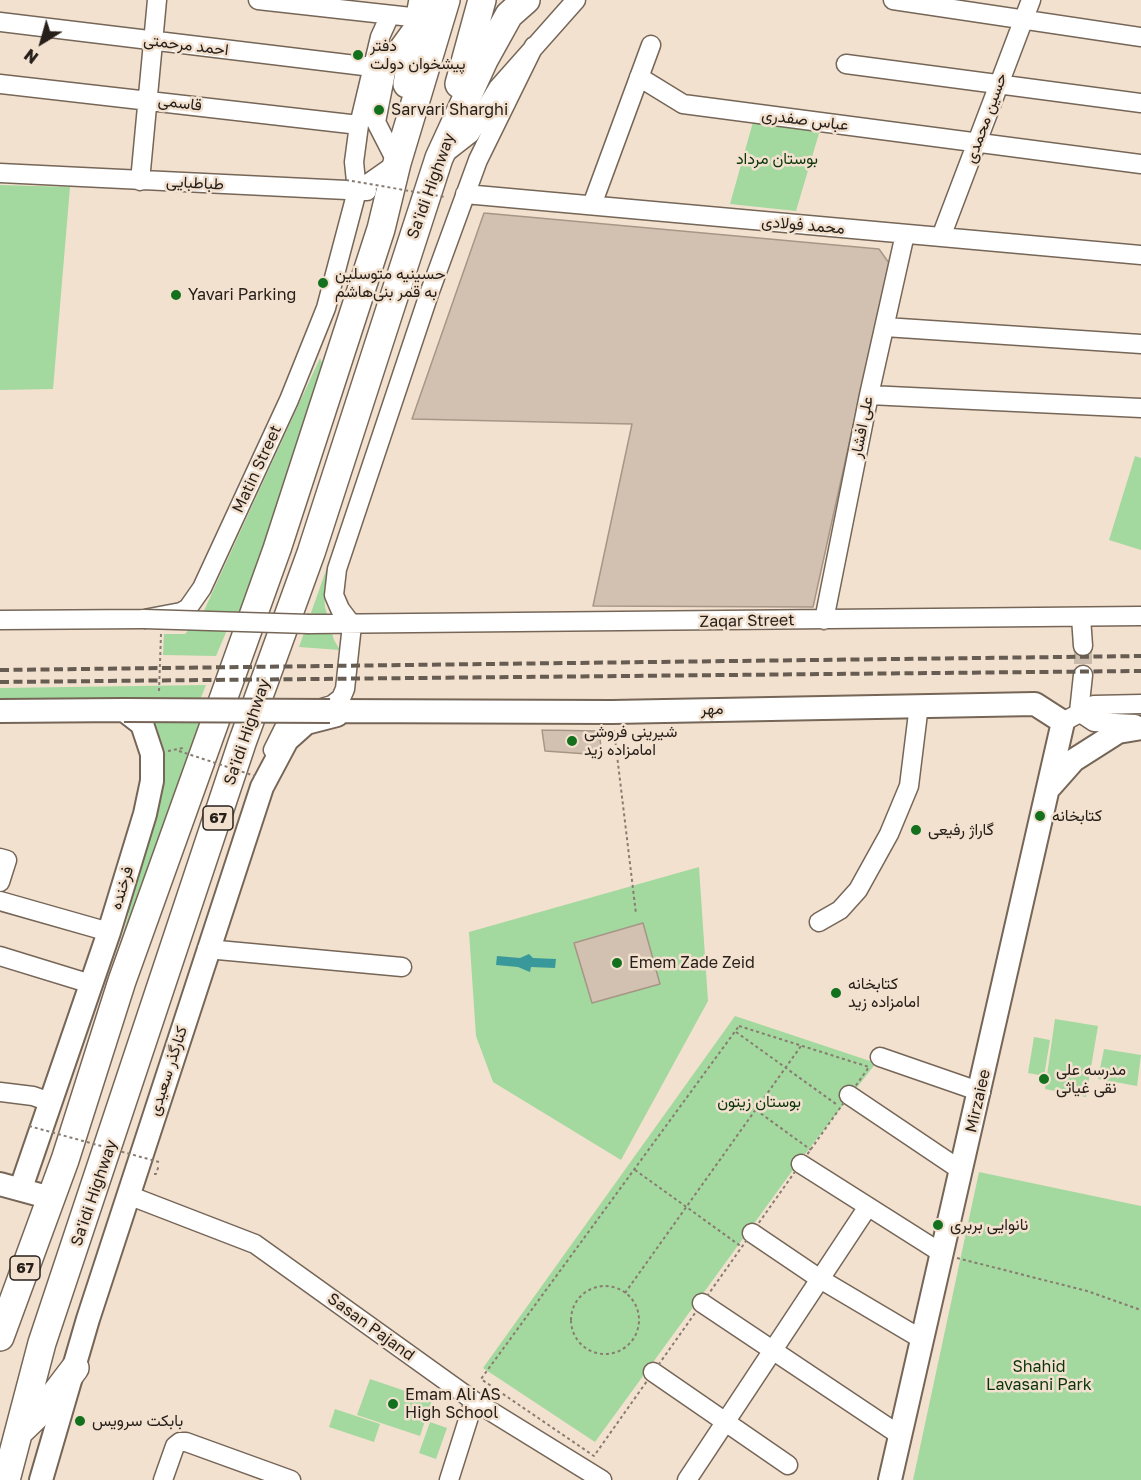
<!DOCTYPE html>
<meta charset="utf-8">
<style>
body{margin:0}
#map{position:relative;width:1141px;height:1480px;overflow:hidden;background:#f3e1d0;font-family:"Golos Text",sans-serif}
canvas{display:block}
.north{position:absolute;left:12px;top:12px;width:60px;height:60px;-webkit-text-stroke:4px #f3e1d0;paint-order:stroke;rotate:217deg;font-size:16px;font-weight:700;line-height:24px;text-align:center;color:#27201a}
.north::after{content:'';display:block;margin:auto;width:21px;height:27px;background:#27201a;clip-path:polygon(50% 0,100% 100%,50% 72%,0 100%)}
</style>
<div id="map">
<canvas width="1141" height="1480"></canvas>
<div class="north">N</div>
</div>
<script>
const ctx = document.querySelector('canvas').getContext('2d');
ctx.lineJoin = 'round';
function fill(path, color) { ctx.fillStyle = color; ctx.fill(path, 'evenodd'); }
const shape = rows => new Path2D(rows.map(r => 'M' + r).join(''));
function strokePath(path, color, width, dash) { ctx.strokeStyle = color; ctx.lineWidth = width; ctx.lineCap = dash ? 'butt' : 'round'; ctx.setLineDash(dash || []); ctx.stroke(path); }
function drawText(font, color, halo, rows, align = 'center') {
  ctx.font = font + ' "Golos Text",Vazirmatn,sans-serif'; ctx.lineWidth = 5; ctx.setLineDash([]); ctx.textBaseline = 'middle'; ctx.strokeStyle = halo; ctx.fillStyle = color; for (const [text, x, y, turn = 0] of rows) {
    ctx.save(); ctx.translate(x, y); ctx.rotate((+turn || 0) * Math.PI / 180); ctx.textAlign = isNaN(turn) ? turn : align; if (halo) ctx.strokeText(text, 0, 0); ctx.fillText(text, 0, 0); ctx.restore();
  }
}
fill(shape([
 [753,122,820,130,796,211,730,204],
 [0,185,70,187,53,389,0,390],
 [320,358,324,367,277,513,236,625,230,623,216,656,163,655,164,634,185,634,202,615],
 [1135,456,1141,458,1141,550,1109,540],
 [331,556,324,590,325,607,334,640,340,650,299,647],
 [206,685,193,717,202,720,109,979,129,913,124,911,161,755,157,728,150,722,0,704,0,688],
 [699,867,708,1001,621,1160,493,1082,476,1036,469,932],
 [735,1016,876,1063,798,1163,595,1442,483,1368],
 [1055,1019,1098,1026,1086,1097,1045,1089],
 [1034,1037,1050,1040,1044,1076,1028,1073],
 [1104,1049,1141,1055,1137,1086,1098,1079],
 [979,1172,1141,1206,1141,1480,913,1480],
 [370,1379,432,1400,420,1436,357,1415],
 [335,1409,380,1424,374,1442,329,1427],
 [430,1422,447,1428,436,1459,419,1453]
]), '#a3d89f');
fill(shape([
 [529,954,533,958,556,959,555,968,531,967,530,972,518,967,496,965,497,956,520,958]
]), '#39999a');
const building = shape([
 [484,213,879,249,889,263,813,607,593,606,632,424,412,419,484,213],
 [542,730,599,731,602,755,545,751,542,730],
 [643,923,660,984,592,1003,574,943,643,923]
]);
fill(building, '#d2c1b0');
strokePath(building, '#a69686', 1.5);
strokePath(shape([
 [1083,646,1083,675]
]), '#cabaac', 18, [18, 9]);
const minor = shape([
 [893,0,1141,37],
 [0,22,372,67],
 [846,64,1141,103],
 [639,77,683,104,1141,164],
 [0,84,359,125],
 [443,155,470,134,498,88,576,0],
 [0,173,367,191],
 [140,181,157,0],
 [357,191,354,162,359,125,380,37,390,15],
 [465,194,1141,255],
 [592,205,651,45],
 [941,237,1031,0],
 [885,327,1141,344],
 [869,395,1141,408],
 [1081,617,1083,646],
 [0,620,144,619,181,612,188,608,202,588,289,400,326,308,357,191,397,163,376,122,388,62,420,18,258,0],
 [824,620,869,395,905,234],
 [309,624,1141,616],
 [1079,712,1094,722,1135,724],
 [1079,712,1083,675],
 [1063,722,1094,705,1141,704],
 [273,750,287,722,308,712,332,705,341,698,345,689,352,625,340,609,334,595,337,569,429,294,478,160,534,46],
 [0,858,7,860,0,882],
 [0,901,109,932],
 [819,922,840,910,858,890,889,834,909,786,919,705],
 [207,949,402,967],
 [0,956,91,984],
 [880,1057,981,1092],
 [0,1092,33,1096,50,1102],
 [849,1095,962,1171],
 [801,1164,943,1254],
 [128,1195,255,1244,474,1401,602,1480],
 [752,1233,820,1279,923,1340],
 [702,1303,901,1436],
 [653,1372,788,1465],
 [163,1480,175,1446,180,1442,186,1442,291,1480],
 [449,1480,474,1401],
 [687,1480,867,1208]
]);
const major = shape([
 [0,711,124,710,142,724,152,754,152,781,145,814,109,932,21,1188],
 [330,711,612,712,1035,704,1063,722,890,1480],
 [1051,786,1074,760,1118,732,1141,728],
 [0,1184,51,1198],
 [41,1480,88,1319,262,787,287,740,306,723,337,715]
]);
const highway = shape([
 [407,84,423,0],
 [459,84,482,0],
 [0,1337,65,1160,122,981,277,549,381,229,397,163,446,0],
 [20,1431,46,1406,75,1368],
 [6,1480,42,1343,242,743,311,553,439,158,484,60,509,15,526,0]
]);
strokePath(minor, '#756657', 21);
strokePath(major, '#756657', 26);
strokePath(highway, '#756657', 30);
strokePath(shape([
 [614,730,636,914],
 [168,751,183,748],
 [739,1026,869,1067,594,1456,481,1379,739,1026],
 [736,1032,836,1104],
 [756,1110,811,1150],
 [635,1170,742,1247],
 [154,1174,156,1174,159,1165],
 [957,1258,1087,1291,1141,1310],
 '571 1320a34 34 0 1 1 68 0a34 34 0 1 1-68 0Z',
 [625,1293,801,1046]
]), '#887c70', 2, [3, 3]);
strokePath(minor, '#fff', 18);
strokePath(major, '#fff', 22);
strokePath(highway, '#fff', 27);
strokePath(shape([
 [0,670,1141,656],
 [0,682,1141,671]
]), '#665c52', 4, [9, 4.5]);
const minorBridge = shape([
 [144,619,309,624]
]);
const majorBridge = shape([
 [124,710,330,711]
]);
strokePath(minorBridge, '#756657', 21, []);
strokePath(majorBridge, '#756657', 26, []);
strokePath(shape([
 [346,180,445,197],
 [159,691,161,634],
 [179,751,255,776],
 [29,1126,159,1162]
]), '#887c70', 2, [3, 3]);
strokePath(minorBridge, '#fff', 18);
strokePath(majorBridge, '#fff', 22);
for (const [x, y, r, color] of [
 [358,55,6,"#13711e"],
 [379,110,6,"#13711e"],
 [323,283,6,"#13711e"],
 [176,295,6,"#13711e"],
 [572,741,6,"#13711e"],
 [1040,816,6,"#13711e"],
 [916,830,6,"#13711e"],
 [617,963,6,"#13711e"],
 [836,993,6,"#13711e"],
 [1044,1079,6,"#13711e"],
 [938,1225,6,"#13711e"],
 [393,1404,6,"#13711e"],
 [80,1421,6,"#13711e"]
]) { const dot = new Path2D(); dot.arc(x, y, r, 0, 2 * Math.PI); ctx.fillStyle = color; ctx.fill(dot); strokePath(dot, '#f3e1d0', 2); }
for (const [x, y, w] of [
 [218,818,30],
 [25,1268,30]
]) { const box = new Path2D(); box.roundRect(x - w / 2, y - 12, w, 24, 4.5); ctx.fillStyle = '#f3e1d0'; ctx.fill(box); strokePath(box, '#27201a', 1.5); }
drawText('bold 15px', '#27201a', null, [
 ["67",218,818],
 ["67",25,1268]
]);
drawText('16px', '#27201a', '#f3e1d0', [
 ["احمد مرحمتی",186,45,7],
 ["قاسمی",180,103,7],
 ["حسین محمدی",986,118,-70],
 ["عباس صفدری",805,120,7],
 ["طباطبایی",195,183,3],
 ["Sa'idi Highway",431,186,-70],
 ["محمد فولادی",803,225,5],
 ["علی افشار",862,427,-79],
 ["Matin Street",257,469,-65],
 ["Zaqar Street",747,621,-1],
 ["مهر",712,709,-1],
 ["Sa'idi Highway",247,732,-71],
 ["فرخنده",122,888,-73],
 ["کنارگذر سعیدی",168,1071,-72],
 ["Mirzaiee",978,1101,-77],
 ["Sa'idi Highway",94,1193,-71],
 ["Sasan Pajand",371,1327,36]
]);
drawText('16px', '#27201a', '#f3e1d0', [
 ["دفتر",370,46],
 ["پیشخوان دولت",370,64],
 ["Sarvari Sharghi",391,110],
 ["حسینیه متوسلین",335,274],
 ["به قمر بنی‌هاشم",335,292],
 ["Yavari Parking",188,295],
 ["شیرینی فروشی",584,732],
 ["امامزاده زید",584,750],
 ["کتابخانه",1052,816],
 ["گاراژ رفیعی",928,830],
 ["Emem Zade Zeid",629,963],
 ["کتابخانه",848,984],
 ["امامزاده زید",848,1002],
 ["مدرسه علی",1056,1070],
 ["نقی غیاثی",1056,1088],
 ["نانوایی بربری",950,1225],
 ["Emam Ali AS",405,1395],
 ["High School",405,1413],
 ["بابکت سرویس",92,1421]
], 'left');
drawText('16px', '#0b360a', '#f3e1d0', [
 ["بوستان مرداد",777,159],
 ["بوستان زیتون",759,1102],
 ["Shahid",1039,1367],
 ["Lavasani Park",1039,1385]
]);
</script>
